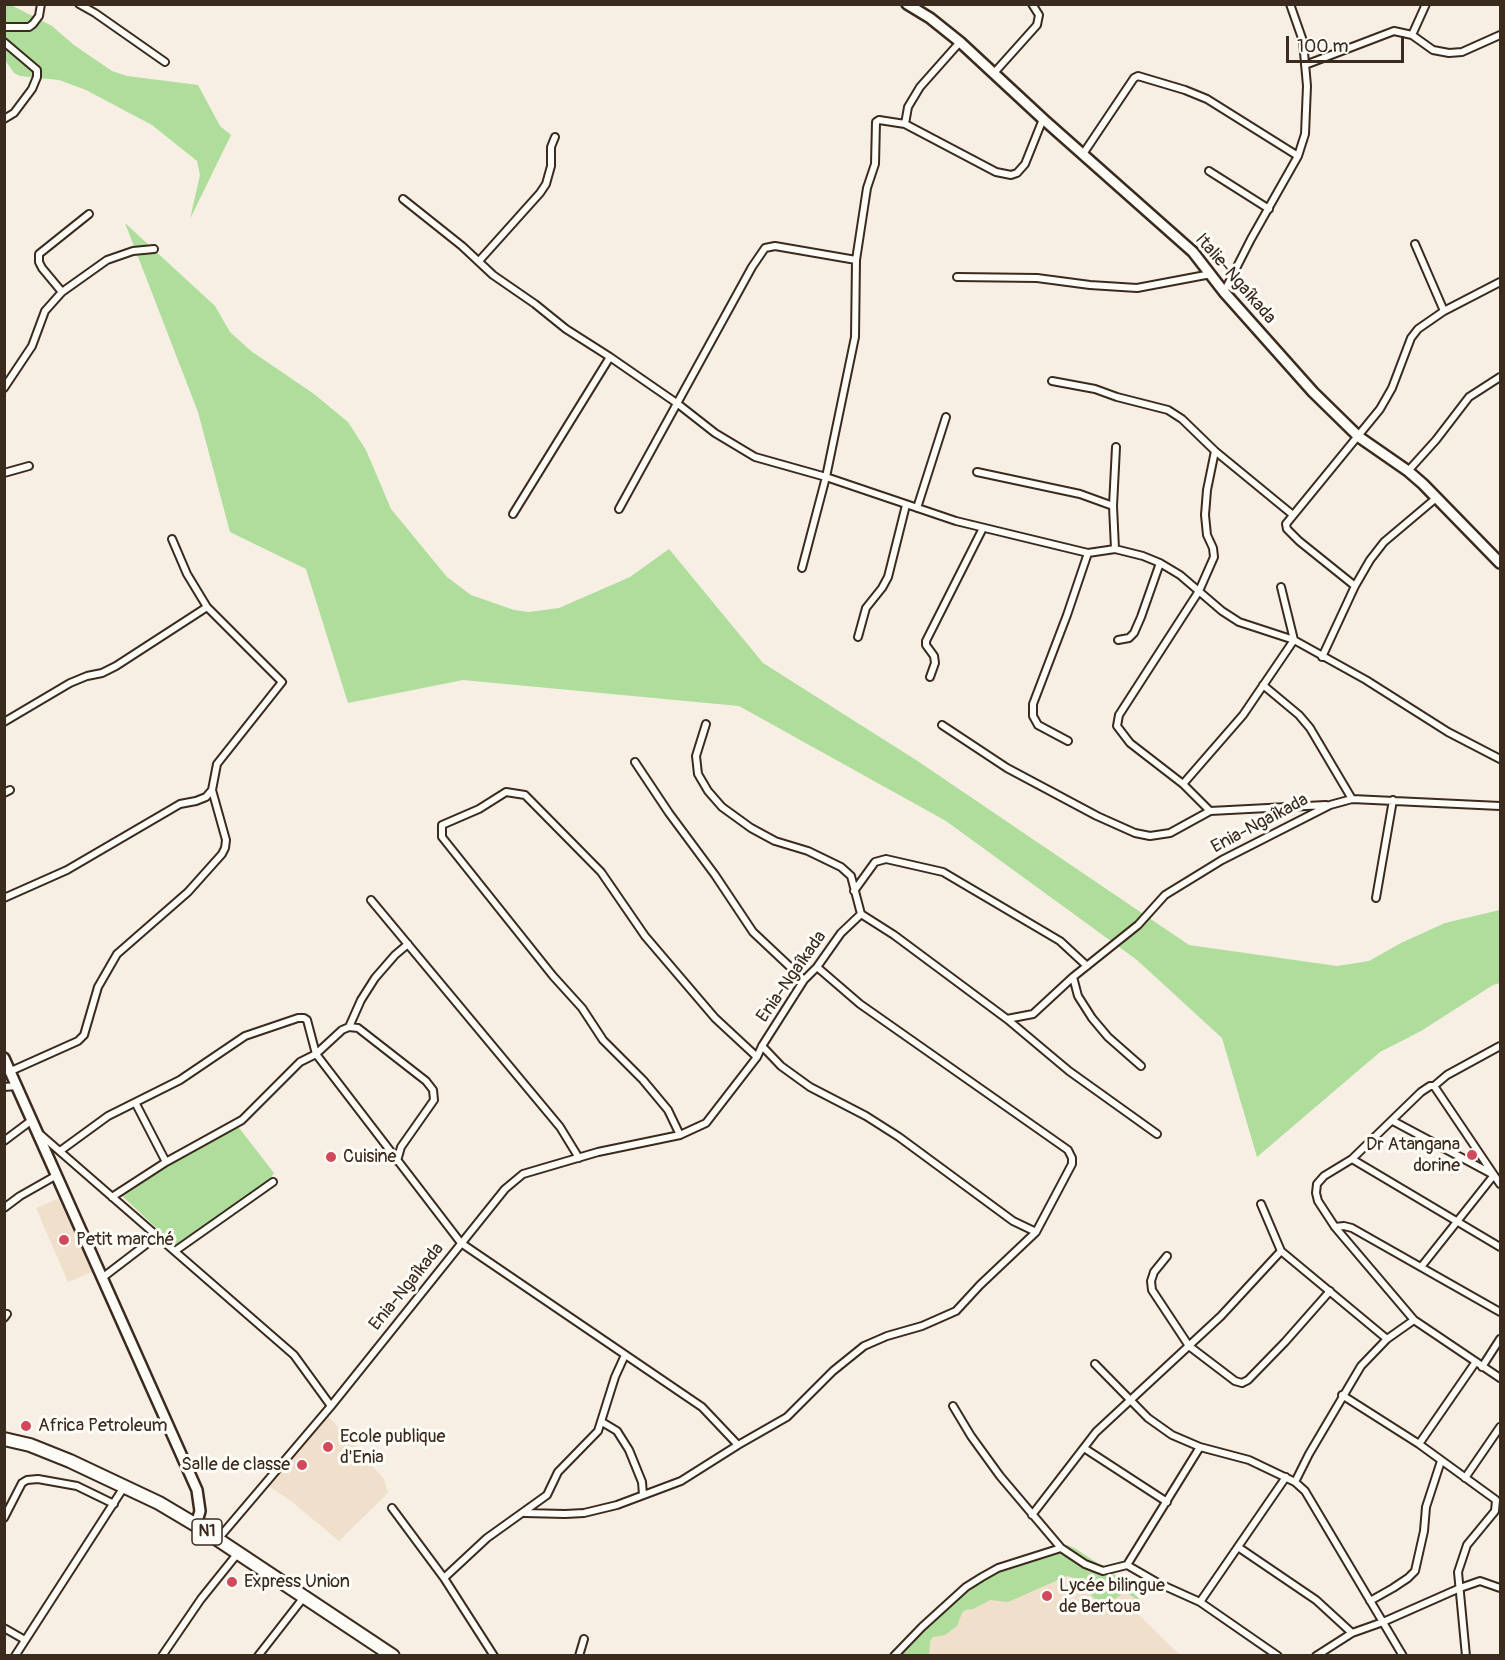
<!DOCTYPE html>
<meta charset="utf-8">
<style>
body{margin:0}
#map{position:relative;width:1505px;height:1660px;overflow:hidden;background:#f7efe3;font-family:Pangolin,sans-serif}
canvas{display:block}
.frame{position:absolute;inset:0;border:6px solid #3b2a1e;pointer-events:none}
.scale{position:absolute;left:1286px;top:36px;width:118px;height:27px;box-sizing:border-box;border:3px solid #3b2a1e;border-top:0;padding-left:8px;font-size:18px;line-height:21px;white-space:nowrap;color:#3b2a1e;-webkit-text-stroke:4px #fdfcf7;paint-order:stroke}
</style>
<div id="map">
<canvas width="1505" height="1660"></canvas>
<div class="frame"></div>
<div class="scale">100 m</div>
</div>
<script>
const ctx = document.querySelector('canvas').getContext('2d');
ctx.lineJoin = 'round';
function fill(path, color) { ctx.fillStyle = color; ctx.fill(path, 'evenodd'); }
const shape = rows => new Path2D(rows.map(r => 'M' + r).join(''));
function strokePath(path, color, width, dash) { ctx.strokeStyle = color; ctx.lineWidth = width; ctx.lineCap = dash ? 'butt' : 'round'; ctx.setLineDash(dash || []); ctx.stroke(path); }
function drawText(font, color, halo, rows, align = 'center') {
  ctx.font = font + ' Pangolin,sans-serif'; ctx.lineWidth = 6; ctx.setLineDash([]); ctx.textBaseline = 'middle'; ctx.strokeStyle = halo; ctx.fillStyle = color; for (const [text, x, y, turn = 0] of rows) {
    ctx.save(); ctx.translate(x, y); ctx.rotate((+turn || 0) * Math.PI / 180); ctx.textAlign = isNaN(turn) ? turn : align; if (halo) ctx.strokeText(text, 0, 0); ctx.fillText(text, 0, 0); ctx.restore();
  }
}
fill(shape([
 [60,1198,92,1272,68,1282,36,1208],
 [328,1416,384,1479,388,1493,339,1541,291,1501,267,1485],
 [1067,1545,1076,1549,1118,1577,1144,1604,1137,1613,1180,1655,893,1656,1052,1552]
]), '#f0e0cb');
fill(shape([
 [4,5,11,5,52,26,74,45,112,71,127,76,198,85,220,126,231,135,190,219,200,175,197,161,152,125,86,90,59,80,20,76,14,73,5,60],
 [125,223,215,306,230,332,251,351,314,394,348,422,366,450,391,509,447,577,471,595,514,610,529,612,559,608,630,577,669,549,763,663,916,760,1189,945,1337,966,1369,961,1401,943,1445,923,1500,910,1500,983,1493,985,1421,1031,1380,1052,1257,1157,1222,1038,1137,960,946,821,739,706,463,680,348,703,306,569,230,532,198,412],
 [236,1124,274,1173,263,1191,179,1249,120,1194,141,1178],
 [1067,1545,1076,1549,1118,1577,1144,1604,1124,1591,1118,1597,1105,1603,1095,1599,1075,1578,1067,1576,1008,1602,990,1600,973,1609,965,1610,962,1613,957,1626,945,1635,933,1637,930,1641,929,1655,893,1656,968,1587,994,1570]
]), '#aedd9c');
const street = shape([
 [79,4,95,13,165,62],
 [4,27,29,27,33,24,39,16,41,4],
 [1412,35,1426,4],
 [4,42,37,70,37,77,32,89,14,113,4,119],
 [1305,65,1394,31,1412,35,1433,50,1449,53,1462,52,1500,35],
 [994,73,1037,25,1039,15,1032,4],
 [905,124,908,107,920,87,960,42],
 [1083,154,1130,84,1134,78,1138,76,1185,90,1207,99,1298,156],
 [1209,171,1269,209],
 [403,199,462,246,493,275,535,304,566,329,610,357,678,404,715,433,755,457,826,477,956,521,1088,553,1115,549,1143,556,1160,563,1180,575,1222,611,1239,622,1294,640,1366,680,1448,732,1500,759],
 [1415,244,1444,311],
 [479,261,540,193,546,184,551,166,551,147,555,137],
 [957,277,1037,278,1090,285,1137,288,1211,274],
 [62,292,42,268,39,262,39,254,89,214],
 [1224,292,1251,239,1298,156,1305,134,1307,86,1303,41,1290,4],
 [1052,381,1095,389,1117,397,1168,410,1182,419,1215,451,1293,515],
 [4,388,32,346,45,311,62,292,107,260,133,251,154,249],
 [1408,471,1436,440,1469,397,1500,377],
 [977,472,1080,494,1113,506],
 [4,473,29,466],
 [917,508,946,417],
 [619,509,752,267,765,248,775,246,856,260],
 [513,514,610,357],
 [1115,549,1113,506,1116,447],
 [802,568,826,477,855,337,856,260,867,188,875,164,876,122,879,120,905,124,996,172,1011,175,1017,173,1025,164,1043,119],
 [1355,586,1299,541,1287,529,1286,524,1380,409,1392,388,1411,338,1418,329,1444,311,1500,282],
 [858,637,866,608,882,588,888,577,906,505],
 [1118,640,1129,638,1134,633,1141,617,1160,563],
 [1322,657,1355,586,1370,560,1384,542,1435,499],
 [930,677,935,663,934,656,926,645,926,641,983,528],
 [1263,685,1299,715,1310,728,1352,799],
 [4,722,70,683,87,676,102,673,116,666,207,607],
 [706,724,696,756,698,774,708,791,722,807,751,828,775,841,808,851,841,867,851,876,861,914],
 [942,725,1007,768,1097,816,1135,833,1150,836,1170,833,1210,811,1326,805],
 [1068,741,1038,725,1033,716,1033,704,1067,615,1088,553],
 [635,762,669,813,715,875,753,932,804,980],
 [1183,784,1243,715,1294,640,1281,587],
 [4,793,10,790],
 [1210,811,1183,784,1130,743,1117,726,1119,715,1199,591,1214,557,1213,548,1207,535,1205,515,1207,490,1215,451],
 [854,891,875,862,886,859,943,872,1060,941,1087,966],
 [4,898,67,870,180,804,196,801,206,797,212,790],
 [1376,898,1393,800],
 [371,900,560,1127,579,1158],
 [1073,977,1078,996,1092,1018,1108,1037,1141,1066],
 [1007,1019,1069,1071,1157,1134],
 [349,1027,361,1000,375,978,395,955,408,944],
 [762,1046,781,1066,810,1087,866,1116,899,1137,1013,1221,1036,1232],
 [11,1071,78,1041,84,1035,98,987,117,954,188,892,222,854,225,848,226,840,212,790,217,764,282,682,207,607,187,574,172,539],
 [1434,1086,1447,1075,1500,1046],
 [4,1087,17,1086],
 [136,1104,166,1162],
 [1393,1121,1494,1175,1500,1184],
 [41,1135,294,1355,331,1406],
 [680,1135,668,1110,643,1080,603,1040,582,1008,553,976,442,837,442,825,479,809,506,792,525,795,601,872,645,936,715,1018,757,1057],
 [4,1141,32,1120],
 [60,1151,108,1116,180,1080,245,1036,298,1018,304,1018,307,1020,316,1054,342,1030,349,1027,358,1028,426,1081,433,1090,434,1100,401,1147,397,1161],
 [1352,1159,1500,1247],
 [112,1197,166,1162,242,1120,300,1062,316,1054,461,1243,702,1407,738,1445],
 [1261,1204,1281,1251,1387,1339],
 [4,1208,20,1196,57,1175],
 [1335,1227,1344,1226,1352,1228,1500,1312],
 [175,1251,273,1182],
 [1167,1256,1154,1272,1151,1281,1152,1290,1189,1346,1235,1381,1242,1383,1248,1380,1285,1342,1330,1291],
 [1421,1267,1494,1175,1434,1086,1430,1086,1421,1092,1352,1159,1324,1176,1317,1184,1316,1193,1318,1201,1335,1227,1414,1320,1500,1378],
 [102,1278,157,1236],
 [4,1318,7,1314],
 [1095,1364,1148,1418,1172,1435,1200,1447,1249,1460,1295,1482,1305,1491,1403,1656],
 [1482,1367,1500,1339],
 [1342,1395,1419,1444,1496,1500,1495,1511,1467,1545,1458,1572,1466,1656],
 [953,1406,971,1436,1000,1476,1061,1548,1085,1564,1103,1571,1127,1565,1160,1584,1200,1602,1278,1656],
 [602,1422,617,1431,629,1450,642,1482,643,1495],
 [1419,1444,1475,1363],
 [1084,1448,1167,1502],
 [1465,1478,1500,1427],
 [1295,1482,1309,1454,1361,1366,1387,1339,1414,1320],
 [392,1508,444,1578,494,1656],
 [525,1513,565,1514,584,1513,617,1505,681,1481,738,1445,787,1417,833,1371,864,1346,887,1336,922,1326,956,1311,980,1285,1036,1232,1072,1164,1072,1158,1068,1150,860,1004,817,967],
 [1032,1515,1096,1432,1221,1316,1281,1251],
 [4,1518,22,1483,27,1480,38,1479,77,1486,114,1504],
 [218,1539,331,1406,505,1189,523,1174,598,1152,680,1135,706,1123,757,1057,762,1046,804,980,817,967,841,933,861,914,894,935,1007,1019,1033,1014,1073,977,1138,925,1165,895,1222,860,1330,805,1352,799,1500,806],
 [1238,1547,1316,1600,1352,1633],
 [1127,1565,1200,1447],
 [444,1578,487,1538,547,1495,558,1472,598,1431,615,1377,625,1355],
 [1370,1601,1393,1588,1408,1578,1415,1571,1424,1531,1426,1507,1441,1461],
 [1200,1602,1286,1477],
 [4,1628,25,1640],
 [15,1656,124,1487],
 [162,1656,201,1599,238,1553],
 [258,1656,304,1597],
 [579,1656,584,1639],
 [894,1656,922,1627,966,1587,982,1577,998,1568,1061,1548],
 [1316,1656,1352,1633,1383,1622,1460,1588,1480,1581,1500,1588]
]);
const secondary = shape([
 [907,4,930,18,960,42,1043,119,1193,252,1224,292,1313,392,1359,437,1408,471,1423,484,1500,563],
 [4,1058,197,1490,200,1511,196,1525]
]);
const highway = shape([
 [4,1439,30,1445,70,1461,159,1503,196,1525,393,1656]
]);
strokePath(street, '#3b2a1e', 10);
strokePath(secondary, '#3b2a1e', 14);
strokePath(highway, '#3b2a1e', 16);
strokePath(street, '#fdfcf7', 6);
strokePath(secondary, '#fdfcf7', 9);
strokePath(highway, '#fdfcf7', 12);
for (const [x, y, r, color] of [
 [1472,1155,6,"#d1495b"],
 [331,1157,6,"#d1495b"],
 [64,1240,6,"#d1495b"],
 [26,1426,6,"#d1495b"],
 [328,1447,6,"#d1495b"],
 [302,1465,6,"#d1495b"],
 [232,1582,6,"#d1495b"],
 [1047,1596,6,"#d1495b"]
]) { const dot = new Path2D(); dot.arc(x, y, r, 0, 2 * Math.PI); ctx.fillStyle = color; ctx.fill(dot); strokePath(dot, '#fdfcf7', 2); }
for (const [x, y, w] of [
 [207,1532,30]
]) { const box = new Path2D(); box.roundRect(x - w / 2, y - 13, w, 26, 4.5); ctx.fillStyle = '#fdfcf7'; ctx.fill(box); strokePath(box, '#3b2a1e', 1.5); }
drawText('bold 16px', '#3b2a1e', null, [
 ["N1",207,1532]
]);
drawText('18px', '#3b2a1e', '#fdfcf7', [
 ["Italie-Ngaîkada",1235,279,49],
 ["Enia-Ngaîkada",1260,824,-28],
 ["Enia-Ngaîkada",792,977,-55],
 ["Enia-Ngaîkada",407,1287,-51]
]);
drawText('18px', '#3b2a1e', '#fdfcf7', [
 ["Dr Atangana",1460,1145,"right"],
 ["dorine",1460,1166,"right"],
 ["Cuisine",343,1157],
 ["Petit marché",76,1240],
 ["Africa Petroleum",38,1426],
 ["Ecole publique",340,1437],
 ["d'Enia",340,1458],
 ["Salle de classe",290,1465,"right"],
 ["Express Union",244,1582],
 ["Lycée bilingue",1059,1586],
 ["de Bertoua",1059,1607]
], 'left');
</script>
